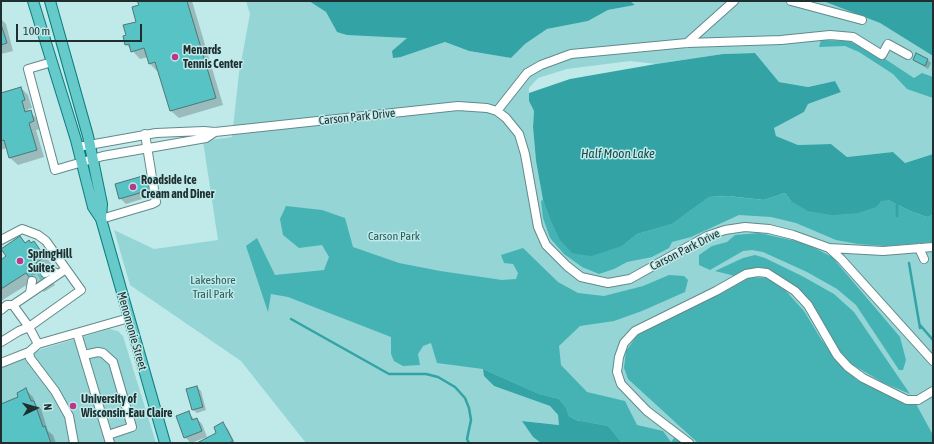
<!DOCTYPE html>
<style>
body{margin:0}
#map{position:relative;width:934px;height:444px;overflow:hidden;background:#c0eaea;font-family:"Asap Condensed",sans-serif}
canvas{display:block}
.frame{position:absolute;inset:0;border:2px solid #1f2f2f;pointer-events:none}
.north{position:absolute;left:16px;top:388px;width:40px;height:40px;-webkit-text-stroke:3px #c0eaea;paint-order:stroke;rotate:85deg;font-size:11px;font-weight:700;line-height:16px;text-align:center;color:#1f2f2f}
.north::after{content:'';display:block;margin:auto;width:14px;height:18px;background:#1f2f2f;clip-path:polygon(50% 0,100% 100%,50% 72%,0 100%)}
.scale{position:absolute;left:16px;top:24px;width:126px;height:18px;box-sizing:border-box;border:2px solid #1f2f2f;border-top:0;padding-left:5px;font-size:12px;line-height:14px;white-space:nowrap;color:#1f2f2f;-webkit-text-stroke:3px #c0eaea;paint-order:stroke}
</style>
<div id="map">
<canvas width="934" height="444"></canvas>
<div class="frame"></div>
<div class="north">N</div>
<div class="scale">100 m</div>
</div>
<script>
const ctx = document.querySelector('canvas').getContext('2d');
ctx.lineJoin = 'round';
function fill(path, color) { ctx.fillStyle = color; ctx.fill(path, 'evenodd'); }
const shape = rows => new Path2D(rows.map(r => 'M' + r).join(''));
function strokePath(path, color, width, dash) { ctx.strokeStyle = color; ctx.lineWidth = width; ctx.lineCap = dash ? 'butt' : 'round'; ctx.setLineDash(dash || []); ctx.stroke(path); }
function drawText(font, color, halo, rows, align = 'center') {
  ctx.font = font + ' "Asap Condensed",sans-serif'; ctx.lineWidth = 3; ctx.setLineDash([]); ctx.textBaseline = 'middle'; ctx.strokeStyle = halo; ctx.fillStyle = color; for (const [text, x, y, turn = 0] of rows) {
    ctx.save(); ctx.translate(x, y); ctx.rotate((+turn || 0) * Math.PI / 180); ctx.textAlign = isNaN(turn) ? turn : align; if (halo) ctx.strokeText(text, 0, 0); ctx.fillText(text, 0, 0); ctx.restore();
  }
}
fill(shape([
 [246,1,309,1,326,12,337,32,407,38,401,57,445,42,469,51,511,58,525,44,547,29,588,21,608,10,635,5,630,1,823,1,880,23,933,56,933,154,905,163,893,152,847,157,831,144,798,145,776,136,774,128,804,112,808,104,841,92,835,81,808,87,779,82,755,53,723,54,656,64,630,61,567,69,538,78,529,88,529,101,534,111,533,127,536,161,543,200,709,197,927,217,933,215,933,443,622,443,484,369,484,376,494,386,550,406,558,415,560,425,523,421,533,437,541,443,306,443,241,361,130,285,114,230,154,249,218,240,203,141,232,137,239,73,250,14],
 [109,329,118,331,123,336,156,443,1,443,1,368,42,349]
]), '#95d5d6');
fill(shape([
 [821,40,849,41,882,57,914,78,922,73,933,77,933,98,907,89,893,74,859,52,845,46,819,47],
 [785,193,791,201,888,200,910,211,927,217,933,215,933,242,886,246,858,244,836,240,796,223,771,217,739,215,691,237,672,242,669,248,652,257,627,262,614,269,599,274,582,267,564,254,550,238,543,218,541,201,543,200,550,219,622,246,637,234,672,224,709,197,728,196,764,200],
 [286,206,322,210,345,218,353,247,399,263,440,271,502,280,516,279,518,273,513,264,504,263,501,255,523,248,558,282,578,293,604,296,643,286,669,275,684,276,688,280,685,292,642,311,614,321,580,326,559,346,561,365,587,392,625,401,637,425,663,431,671,442,675,437,682,443,622,443,608,426,576,420,569,416,566,408,559,399,539,394,483,369,437,363,431,343,423,346,418,354,420,365,403,366,394,361,391,354,391,337,288,297,271,294,268,312,246,246,257,238,275,275,324,270,329,257,322,245,299,248,283,235,280,219],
 [759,233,805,243,832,257,900,337,906,360,903,370,899,370,856,305,837,289,807,272,763,252,752,250,743,251,710,270,699,265,699,255,712,246,727,242,735,235],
 [755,255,765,258,802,276,834,294,854,312,910,394,884,383,853,365,835,346,820,317,799,289,768,269,757,267,735,276,715,271,743,258],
 [748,277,766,278,785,290,804,311,821,339,841,365,857,380,907,402,916,404,933,435,933,443,698,443,628,379,624,368,626,351,636,337,647,328,707,300]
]), '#45b2b4');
fill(shape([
 [309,1,630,1,635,5,608,10,588,21,547,29,525,44,511,58,469,51,445,42,401,57,393,58,392,51,407,38,347,35,337,32,326,12],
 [823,1,933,1,933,56,880,23],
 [755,53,779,82,808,87,835,81,841,92,808,104,804,112,774,128,776,136,798,145,831,144,847,157,893,152,905,163,933,154,933,215,927,217,910,211,888,200,881,201,876,207,858,213,832,215,808,211,791,201,785,193,764,200,728,196,709,197,672,224,637,234,622,246,591,256,572,253,560,240,550,219,543,200,536,161,533,127,534,111,529,101,529,93,570,79,656,64,723,54],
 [483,369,539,394,559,399,566,408,569,416,576,420,608,426,622,443,541,443,533,437,522,421,559,425,558,415,550,406,494,386,484,376]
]), '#33a3a5');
fill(shape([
 [138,1,192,1,223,105,179,118,171,111,159,71,157,71,150,64,148,57,140,59,126,44,127,35,138,22,140,5],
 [1,19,6,24,13,51,1,54],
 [914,60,928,60,931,63,928,69],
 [21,88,28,95,32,108,28,109,29,112,38,119,41,129,36,130,44,157,18,165,10,158,7,148,1,150,1,94],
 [146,176,151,181,155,195,126,204,120,198],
 [20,237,26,243,31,244,34,242,41,250,52,265,44,270,55,285,44,292,33,281,1,301,1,261,7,257],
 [197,387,201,391,206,410,197,413,193,410],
 [26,390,33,397,36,405,41,409,48,431,53,435,56,443,1,443,1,405,20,398],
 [188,412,195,420,197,419,202,424,207,437,191,443,185,437],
 [223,424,228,429,235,443,199,443,218,433]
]), '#0003');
strokePath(shape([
 [897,202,897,216],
 [909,263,920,328],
 [291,319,389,374,426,374,438,377,455,387,465,398,469,408,471,420,467,439,469,443],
 [920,325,933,340]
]), '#33a3a5', 2.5);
const building = shape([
 [137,1,187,1,216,98,170,111,155,62,149,64,144,48,131,52,129,44,125,45,123,36,126,35,123,25,136,22,132,7,139,5,137,1],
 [1,24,7,43,1,45,1,24],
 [916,53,928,59,925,66,913,60,916,53],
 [21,87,25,100,22,101,25,112,31,110,34,121,29,123,37,150,9,158,4,140,1,141,1,93,21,87],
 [146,175,150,190,119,199,115,184,146,175],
 [20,236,25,243,29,240,31,243,34,241,45,257,36,263,39,266,40,265,48,277,36,286,26,273,1,289,1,260,6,256,1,249,20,236],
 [197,386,203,407,192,410,186,389,197,386],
 [26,388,31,401,34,401,43,427,45,426,51,443,1,443,1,404,18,397,17,393,26,388],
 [189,411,192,420,197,418,202,431,184,438,176,416,189,411],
 [223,422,233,441,229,443,197,443,216,433,214,427,223,422]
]);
fill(building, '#58c3c4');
strokePath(building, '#4f7676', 1);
strokePath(shape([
 [32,281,45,273]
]), '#a0c5c5', 8, [8, 4]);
const minor = shape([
 [791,1,862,20],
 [687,43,734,1],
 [52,62,28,69,55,170,103,156,206,138,215,132],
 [497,111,527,73,541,65,571,54,687,43,781,40,830,35,853,37,882,55,888,44,908,55],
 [78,147,156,133,204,131,215,132,458,106,487,108,497,111,506,118,519,134,525,154,538,227,546,245,567,266,581,277,608,283,630,279,707,236,725,230,745,227,769,229,793,235,829,248,841,259,933,361],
 [101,219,152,204,156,202,145,134],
 [1,240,22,229,38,235,46,241,81,290,29,327,19,331,1,342],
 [829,248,883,251,933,247],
 [919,248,924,259],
 [45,273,50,270,58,274],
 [30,293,32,281],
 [13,305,29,327,38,344],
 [1,310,7,305,13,305,66,269],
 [77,333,110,443],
 [84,355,98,352,103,353,113,362,132,427,108,435],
 [1,363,29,352],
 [74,443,69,416,55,391,30,358,29,352,38,344,129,318],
 [689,443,647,411,621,384,617,372,619,357,624,343,635,331,716,291,746,274,758,272,767,273,795,291,808,305,837,355,848,367,863,378,907,400,918,400,933,391]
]);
const major = shape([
 [33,1,76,140,93,207,101,219,165,443],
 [50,1,88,136,102,204,101,219]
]);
strokePath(minor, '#638a8a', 10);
strokePath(major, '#0b7c7d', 12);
strokePath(minor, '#fff', 8);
strokePath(major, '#66c9ca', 10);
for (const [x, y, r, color] of [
 [175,57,4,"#b73988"],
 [133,187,4,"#b73988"],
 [20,261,4,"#b73988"],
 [73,406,4,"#b73988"]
]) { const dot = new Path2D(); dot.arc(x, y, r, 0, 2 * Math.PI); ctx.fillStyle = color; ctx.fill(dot); strokePath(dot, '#c0eaea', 1.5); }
drawText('bold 12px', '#1f2f2f', '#c0eaea', [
 ["Menards",183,50],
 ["Tennis Center",183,64],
 ["Roadside Ice",141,180],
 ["Cream and Diner",141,194],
 ["SpringHill",28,254],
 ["Suites",28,268],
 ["University of",81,399],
 ["Wisconsin-Eau Claire",81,413]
], 'left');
drawText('12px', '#1f2f2f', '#c0eaea', [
 ["Carson Park Drive",357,117,-6],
 ["Carson Park Drive",685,250,-27],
 ["Menomonie Street",132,331,74]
]);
drawText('12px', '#2d5c5d', '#c0eaea', [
 ["Carson Park",394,236],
 ["Lakeshore",213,280],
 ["Trail Park",213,294]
]);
drawText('italic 13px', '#194949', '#c0eaea', [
 ["Half Moon Lake",618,154]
]);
</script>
